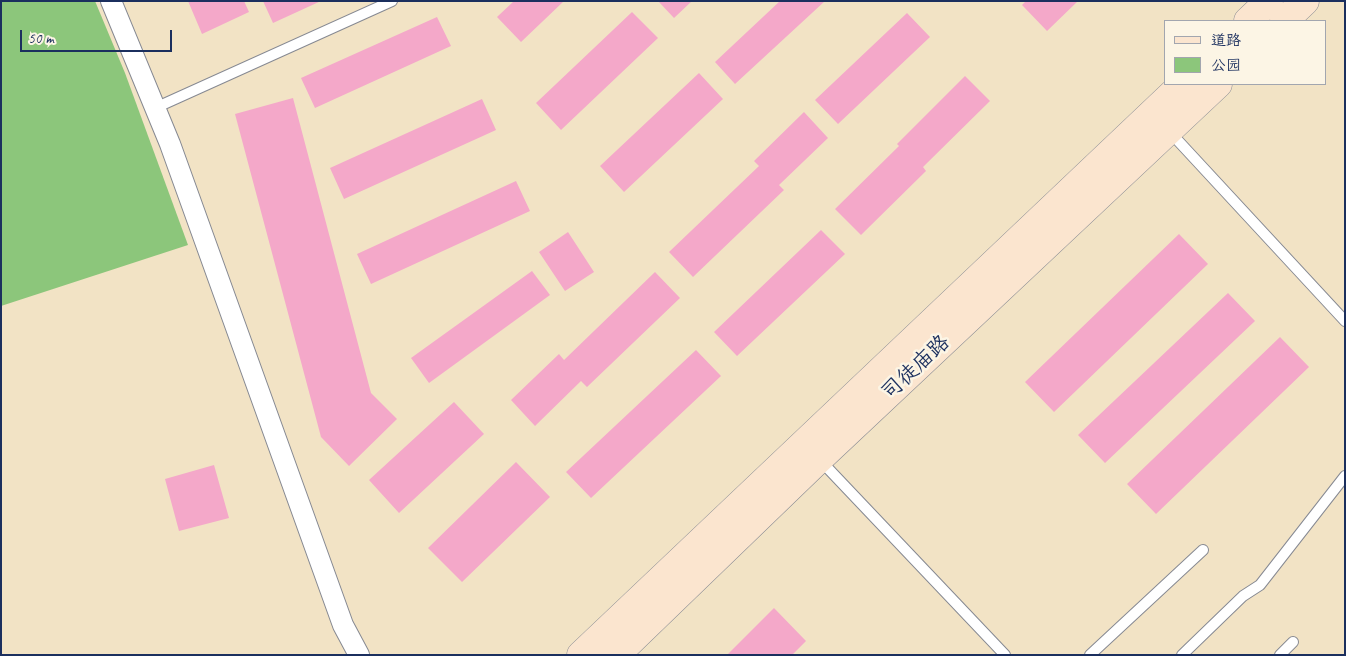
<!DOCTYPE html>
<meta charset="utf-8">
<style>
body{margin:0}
#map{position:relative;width:1346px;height:656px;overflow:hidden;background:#f2e3c5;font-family:Caveat,"LXGW WenKai TC",sans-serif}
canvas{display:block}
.frame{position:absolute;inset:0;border:2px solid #1b2f5e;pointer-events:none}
.legend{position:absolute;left:1164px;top:20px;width:162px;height:65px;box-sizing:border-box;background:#fcf5e5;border:1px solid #a2a6af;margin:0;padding:6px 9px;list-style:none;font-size:15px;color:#1b2f5e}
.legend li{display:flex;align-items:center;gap:10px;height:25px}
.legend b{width:25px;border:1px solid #a2a6af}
.scale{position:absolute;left:20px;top:30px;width:152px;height:22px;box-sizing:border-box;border:2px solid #1b2f5e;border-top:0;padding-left:6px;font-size:15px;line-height:18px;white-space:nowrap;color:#1b2f5e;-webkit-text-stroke:4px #fcf5e5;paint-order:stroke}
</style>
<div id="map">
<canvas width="1346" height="656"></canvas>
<div class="frame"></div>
<ul class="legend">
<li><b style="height:6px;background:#fbe5cf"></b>道路</li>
<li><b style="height:14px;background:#8cc67b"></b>公园</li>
</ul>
<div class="scale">50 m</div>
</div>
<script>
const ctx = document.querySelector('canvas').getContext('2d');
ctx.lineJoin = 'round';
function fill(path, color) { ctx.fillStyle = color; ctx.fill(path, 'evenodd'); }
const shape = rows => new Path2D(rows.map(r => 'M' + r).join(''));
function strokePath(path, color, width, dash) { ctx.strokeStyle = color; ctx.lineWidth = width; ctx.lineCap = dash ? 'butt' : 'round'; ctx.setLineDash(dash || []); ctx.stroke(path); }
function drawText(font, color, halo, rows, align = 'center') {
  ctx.font = font + ' Caveat,"LXGW WenKai TC",sans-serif'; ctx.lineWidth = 5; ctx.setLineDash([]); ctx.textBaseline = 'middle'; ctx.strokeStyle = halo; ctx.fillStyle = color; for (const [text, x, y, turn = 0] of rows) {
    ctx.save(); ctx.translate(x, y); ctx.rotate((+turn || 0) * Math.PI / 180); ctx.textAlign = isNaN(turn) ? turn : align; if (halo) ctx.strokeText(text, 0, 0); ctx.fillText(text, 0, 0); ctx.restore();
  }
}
fill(shape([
 [1,1,95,1,125,73,188,245,1,306]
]), '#8cc67b');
fill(shape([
 [188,1,244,1,249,12,202,34],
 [263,1,321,1,273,23],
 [514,1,564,1,521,42,497,17],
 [658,1,692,1,674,18],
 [780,1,825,1,735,84,715,62],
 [1026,1,1078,1,1047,31,1022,5],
 [632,12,658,38,561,130,536,103],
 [907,13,930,37,838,124,815,100],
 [437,17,451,46,315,108,301,78],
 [699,73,723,99,624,192,600,166],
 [965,76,990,101,923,167,926,171,861,235,835,209,899,146,897,144],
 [293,98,371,393,397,419,349,466,321,437,235,114],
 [482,99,496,130,344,199,330,168],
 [804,112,828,138,779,185,784,190,693,277,669,252,759,166,754,161],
 [516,181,530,211,371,284,357,254],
 [821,230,845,254,737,356,714,332],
 [568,232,594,272,565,291,539,252],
 [1179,234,1208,264,1054,412,1025,382],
 [532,271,550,295,429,383,411,358],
 [655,272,680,298,587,387,581,381,535,426,511,400,559,354,564,360],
 [1228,293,1255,321,1105,463,1078,435],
 [1280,337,1309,367,1156,514,1127,484],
 [696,350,721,376,591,498,566,472],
 [454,402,484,434,399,513,369,480],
 [516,462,550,497,462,582,428,548],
 [214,465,229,518,179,531,165,479],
 [774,608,806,641,792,655,727,655]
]), '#f4a8c9');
const lane = shape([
 [155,108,392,1],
 [1169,131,1345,321],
 [820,460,1005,655],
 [1090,655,1203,550],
 [1182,655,1243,596,1260,585,1345,476],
 [1280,655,1293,642]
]);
const street = shape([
 [111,1,170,144,343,625,359,655]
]);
const secondary = shape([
 [1248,21,1269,1],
 [1284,21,1305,1],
 [581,655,1183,84],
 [616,655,819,459,1218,84]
]);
strokePath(lane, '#868992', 12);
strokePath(street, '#868992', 22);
strokePath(secondary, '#868992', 29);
strokePath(lane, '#fff', 10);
strokePath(street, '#fff', 20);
strokePath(secondary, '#fbe5cf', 28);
drawText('21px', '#1b2f5e', '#fcf5e5', [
 ["司徒庙路",916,368,-43]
]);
</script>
